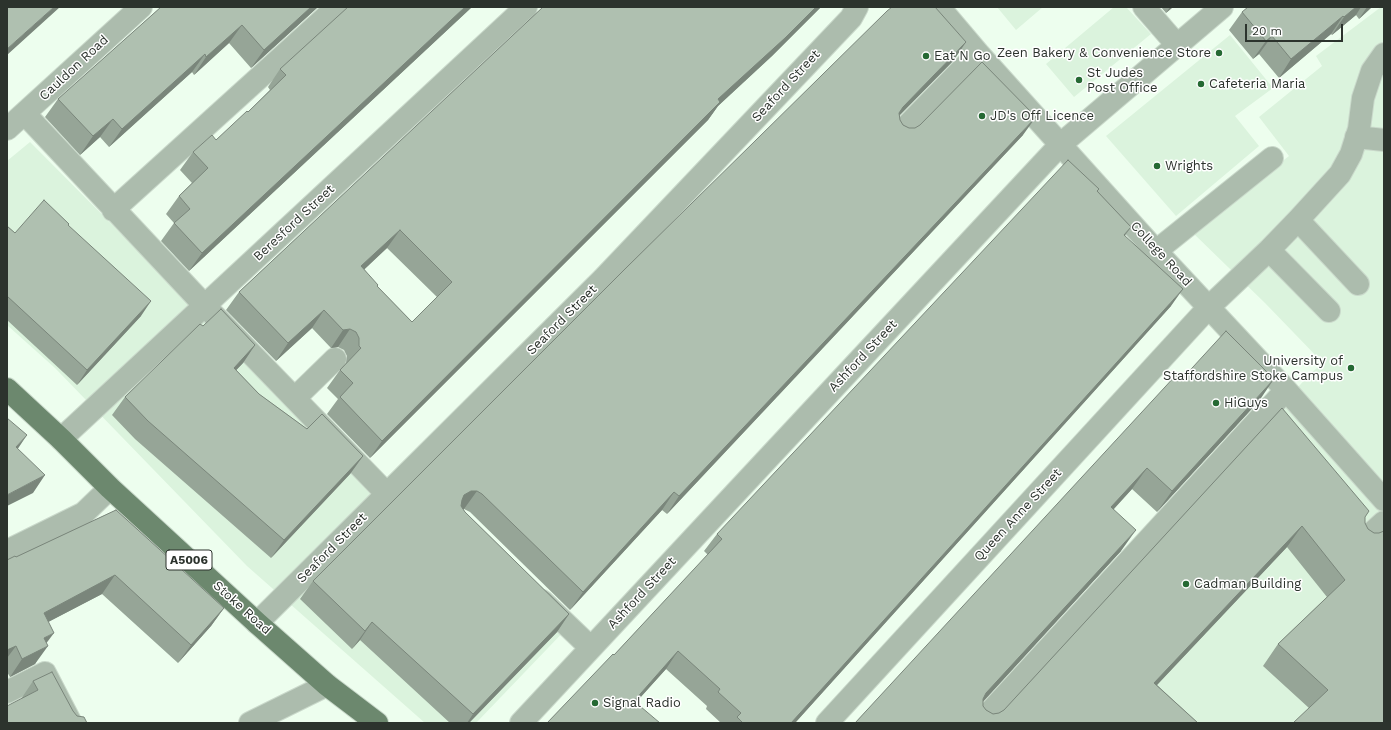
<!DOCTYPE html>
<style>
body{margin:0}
#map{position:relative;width:1391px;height:730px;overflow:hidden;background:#edfeee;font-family:"Work Sans",sans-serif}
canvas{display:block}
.frame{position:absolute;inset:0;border:8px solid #2c332d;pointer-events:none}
.scale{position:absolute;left:1245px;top:24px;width:98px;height:18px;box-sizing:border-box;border:2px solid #2c332d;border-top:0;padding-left:5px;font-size:12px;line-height:14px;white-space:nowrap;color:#2c332d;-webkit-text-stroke:3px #fff;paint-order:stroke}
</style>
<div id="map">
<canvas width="1391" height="730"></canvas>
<div class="frame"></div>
<div class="scale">20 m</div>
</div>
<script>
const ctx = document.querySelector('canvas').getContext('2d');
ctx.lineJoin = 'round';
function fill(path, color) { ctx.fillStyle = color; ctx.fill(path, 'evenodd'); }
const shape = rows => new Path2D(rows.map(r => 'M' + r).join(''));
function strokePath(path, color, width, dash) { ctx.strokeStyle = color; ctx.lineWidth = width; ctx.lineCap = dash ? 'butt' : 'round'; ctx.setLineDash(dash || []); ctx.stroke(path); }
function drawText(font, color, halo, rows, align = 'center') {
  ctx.font = font + ' "Work Sans",sans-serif'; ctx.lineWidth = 3; ctx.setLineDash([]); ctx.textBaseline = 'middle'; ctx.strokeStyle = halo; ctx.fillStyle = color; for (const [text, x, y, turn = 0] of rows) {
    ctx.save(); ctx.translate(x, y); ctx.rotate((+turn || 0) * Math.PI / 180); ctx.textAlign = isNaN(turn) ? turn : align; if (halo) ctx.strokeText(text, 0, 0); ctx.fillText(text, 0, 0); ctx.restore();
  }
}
fill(shape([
 [997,7,1043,7,1016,30],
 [1114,7,1126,7,1151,34,1074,97,1046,64],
 [1381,7,1384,7,1384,723,989,723,1311,373,1323,363,1265,303,1192,232,1289,156,1259,117,1322,66,1316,56],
 [1230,35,1273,88,1235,116,1259,146,1176,216,1106,136],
 [30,142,388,502,571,624,476,723,425,723,247,566,55,368,7,325,7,161]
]), '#dbf3dd');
const minor = shape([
 [939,7,978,53,1156,251,1286,390,1384,500],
 [1144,7,1177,45],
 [25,114,205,306,387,494],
 [7,129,141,7],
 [899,134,978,53],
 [1356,137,1384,140],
 [113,210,337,7],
 [1298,220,1358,284],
 [1269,250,1329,311],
 [1156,251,1272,158],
 [295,398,335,359],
 [61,439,526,7],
 [1362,542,1384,522],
 [7,551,84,513,110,488],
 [542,601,591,648],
 [257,623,603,279,851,18,857,7],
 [7,692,45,673,71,723],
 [250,723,327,685],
 [521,723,1061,144,1222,7],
 [827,723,1209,307,1269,250,1298,220,1340,174,1351,154,1359,129,1363,98,1372,71,1384,54],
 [980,723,1286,390]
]);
const major = shape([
 [7,389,61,439,110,488,257,623,327,685,377,723]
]);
strokePath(minor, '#cad9cb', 24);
strokePath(major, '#cad9cb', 24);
strokePath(minor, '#acbcad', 22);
strokePath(major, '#6c886e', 22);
fill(shape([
 [161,7,318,7,251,68,229,43,194,75,192,72,109,147,100,137,80,155,45,117,58,99],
 [472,7,189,271,161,241,174,223,166,214,179,196,192,183,180,170,193,152,216,140,248,112,270,90,268,87,280,69],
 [543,7,821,7,772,56,718,106,708,120,370,458,327,414,338,399,327,388,340,370,346,363,347,356,344,350,338,347,331,348,312,328,276,361,226,310,239,292],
 [387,248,437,297,412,322,377,286,364,269],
 [1161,7,1173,7,1166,13],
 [1248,7,1372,7,1359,19,1356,15,1332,35,1331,34,1279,78,1259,54,1253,59,1229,30,1242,12],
 [954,60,899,116,900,120,903,125,909,128,1023,135,667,514,662,510,570,610,470,512,464,509,463,509,465,512,569,614,557,632,469,723,450,723,360,640,352,649,300,599,313,581],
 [1097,191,1131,227,1125,236,1171,306,795,723,721,723,706,709,707,706,666,669,636,702,547,723,614,655,708,555,704,551,717,534],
 [7,226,15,233,68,226,141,316,77,385,7,320],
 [203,326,255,345,243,363,236,370,259,394,307,429,363,456,350,474,271,558,135,439,112,415,125,397],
 [1182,379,1259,401,1157,512,1132,489,1114,509,1121,551,983,701,983,706,986,710,993,714,999,713,1004,710,1282,408,1365,517,1365,523,1368,529,1374,533,1379,533,1384,723,1309,708,1263,666,1278,644,1327,597,1287,547,1157,685,1198,723,855,723],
 [116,510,224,608,211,626,178,663,102,594,48,622,46,643,35,664,10,677,7,672,7,560,16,557],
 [33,681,73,711,77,716,21,699]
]), '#96a597');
fill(shape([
 [54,7,60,7,7,55,7,49],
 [311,7,318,7,251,68,264,50],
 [465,7,472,7,189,271,202,253],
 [816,7,821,7,772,56,718,106,708,120,370,458,382,441,718,99],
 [1170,7,1173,7,1166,13],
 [1356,7,1361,7,1356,15,1332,35,1344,17],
 [1367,7,1372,7,1359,19],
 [1343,16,1331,34,1279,78,1291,59],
 [242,25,229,43,194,75,206,57],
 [1272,36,1259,54,1253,59,1266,41],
 [966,42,954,60,890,125,903,107],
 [205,54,192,72,109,147,122,129],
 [1036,117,1023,135,667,514,679,496],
 [113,119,100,137,80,155,93,136],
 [400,230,387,248,349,284,361,266],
 [1183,289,1171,306,795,723,791,723],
 [151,301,141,316,77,385,87,370],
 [324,310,312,328,276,361,288,343],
 [350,329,338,347,331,348,343,330],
 [255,345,243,363,221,386,234,368],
 [1274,379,1259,401,1157,512,1172,491],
 [27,435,15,453,16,447],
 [363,456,350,474,271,558,284,540],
 [1147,468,1132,489,1096,528,1111,507],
 [45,475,33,493,7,506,7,495],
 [471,491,477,491,464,509,458,509,452,513,464,495],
 [674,492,662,510,570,610,583,592],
 [1302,526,1287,547,1139,704,1154,683],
 [1136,530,1121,551,971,715,986,693],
 [115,575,102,594,31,631,44,613],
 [224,608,211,626,178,663,191,645],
 [569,614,557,632,469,723,467,723,473,714],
 [372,622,360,640,352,649,365,631],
 [54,633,42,649,48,646,35,664,10,677,22,659,44,638],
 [16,646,7,658,7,650],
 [678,651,666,669,622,718,634,701]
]), '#7a867b');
const building = shape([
 [7,7,54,7,7,49,7,7],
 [161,7,311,7,264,50,242,25,206,57,205,54,122,129,113,119,93,136,58,99,161,7],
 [348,7,465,7,202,253,174,223,190,209,179,196,208,168,193,152,212,135,216,140,247,111,248,112,286,75,280,69,348,7],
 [543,7,816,7,785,38,718,99,720,102,382,441,340,397,353,383,340,370,361,348,359,346,359,338,356,332,350,329,343,330,324,310,288,343,239,292,543,7],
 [400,230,452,282,412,322,377,286,378,285,361,266,400,230],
 [892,7,935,7,966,42,903,107,899,113,900,120,903,125,909,128,915,128,920,125,982,62,1036,117,679,496,674,492,583,592,482,494,477,491,471,491,464,495,462,500,461,506,465,512,569,614,473,714,372,622,365,631,313,581,626,268,887,11,892,7],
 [1248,7,1356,7,1344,17,1343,16,1291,59,1272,36,1266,41,1242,12,1248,7],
 [1068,160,1099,189,1097,191,1131,227,1124,235,1183,289,791,723,743,723,737,717,741,713,718,692,720,689,678,651,634,701,660,723,547,723,613,654,614,655,722,539,717,534,1068,160],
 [44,200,69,224,68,225,151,301,87,370,7,296,7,226,15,233,44,200],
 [221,309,255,345,234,368,259,394,307,429,322,414,363,456,284,540,148,421,125,397,200,324,203,326,221,309],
 [1226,331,1274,379,1172,491,1147,468,1111,507,1136,530,986,693,983,699,983,706,986,710,993,714,999,713,1004,710,1282,408,1369,511,1365,517,1365,523,1368,529,1374,533,1379,533,1384,531,1384,723,1293,723,1328,690,1278,644,1345,580,1302,526,1154,683,1198,723,855,723,1177,374,1182,379,1226,331],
 [7,418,27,435,16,447,45,475,7,495,7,418],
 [116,510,224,608,191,645,115,575,44,613,54,633,44,638,48,646,22,659,16,646,7,650,7,560,15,556,16,557,116,510],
 [52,672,73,711,77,716,84,717,87,723,7,723,7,706,38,690,33,681,52,672]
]);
fill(building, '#afc0b0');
strokePath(building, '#7a867b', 1);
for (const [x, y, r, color] of [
 [1219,53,4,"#256933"],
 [926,56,4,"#256933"],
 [1079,80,4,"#256933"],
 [1201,84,4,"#256933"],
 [982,116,4,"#256933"],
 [1157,166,4,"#256933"],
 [1351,368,4,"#256933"],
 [1216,403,4,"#256933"],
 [1186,584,4,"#256933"],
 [595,703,4,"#256933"]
]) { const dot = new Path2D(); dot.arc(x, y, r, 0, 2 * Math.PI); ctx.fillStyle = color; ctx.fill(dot); strokePath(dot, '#fff', 1.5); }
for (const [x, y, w] of [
 [189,560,46]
]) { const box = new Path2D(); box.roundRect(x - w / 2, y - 10, w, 20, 3); ctx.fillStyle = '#fff'; ctx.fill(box); strokePath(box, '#2c332d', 1); }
drawText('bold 12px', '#2c332d', null, [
 ["A5006",189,560]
]);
drawText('13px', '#2c332d', '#fff', [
 ["Zeen Bakery & Convenience Store",1211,53,"right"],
 ["Eat N Go",934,56],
 ["St Judes",1087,73],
 ["Post Office",1087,88],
 ["Cafeteria Maria",1209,84],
 ["JD's Off Licence",990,116],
 ["Wrights",1165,166],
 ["University of",1343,361,"right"],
 ["Staffordshire Stoke Campus",1343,376,"right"],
 ["HiGuys",1224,403],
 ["Cadman Building",1194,584],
 ["Signal Radio",603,703]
], 'left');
drawText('13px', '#2c332d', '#fff', [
 ["Cauldon Road",74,68,-43],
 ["Seaford Street",786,86,-47],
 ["Beresford Street",294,223,-43],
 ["College Road",1161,254,47],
 ["Seaford Street",562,320,-45],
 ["Ashford Street",863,356,-47],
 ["Queen Anne Street",1018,515,-47],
 ["Seaford Street",332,548,-45],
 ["Ashford Street",642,593,-47],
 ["Stoke Road",242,608,42]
]);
</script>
